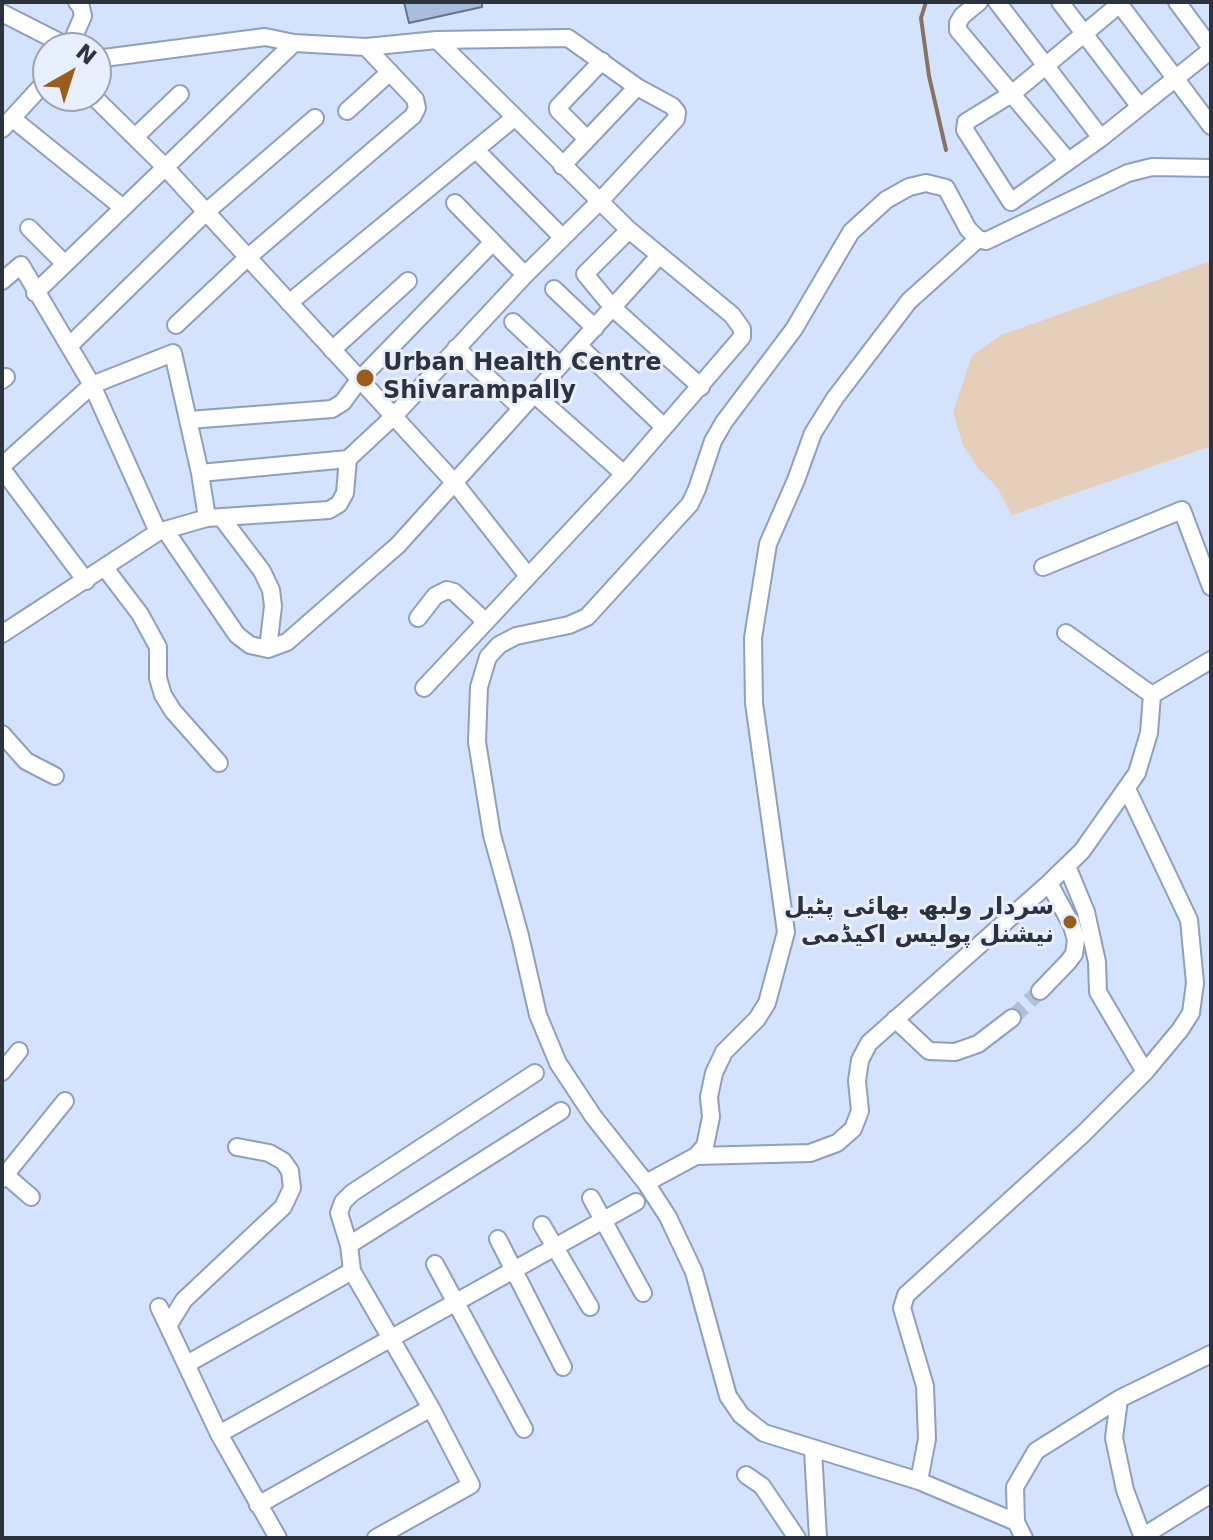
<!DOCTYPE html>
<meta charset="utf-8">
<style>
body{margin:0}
#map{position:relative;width:1213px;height:1540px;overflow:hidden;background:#d4e2fb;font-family:"DejaVu Sans",sans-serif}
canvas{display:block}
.frame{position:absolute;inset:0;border:4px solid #2c333f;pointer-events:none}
.north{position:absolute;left:32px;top:32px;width:80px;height:80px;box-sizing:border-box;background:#e8effc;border:2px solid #9da4b0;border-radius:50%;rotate:39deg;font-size:22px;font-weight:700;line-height:32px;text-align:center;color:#2c333f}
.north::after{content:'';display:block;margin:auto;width:28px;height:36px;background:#995d1e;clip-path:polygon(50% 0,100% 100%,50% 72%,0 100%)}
</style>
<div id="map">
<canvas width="1213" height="1540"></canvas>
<div class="frame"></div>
<div class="north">N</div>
</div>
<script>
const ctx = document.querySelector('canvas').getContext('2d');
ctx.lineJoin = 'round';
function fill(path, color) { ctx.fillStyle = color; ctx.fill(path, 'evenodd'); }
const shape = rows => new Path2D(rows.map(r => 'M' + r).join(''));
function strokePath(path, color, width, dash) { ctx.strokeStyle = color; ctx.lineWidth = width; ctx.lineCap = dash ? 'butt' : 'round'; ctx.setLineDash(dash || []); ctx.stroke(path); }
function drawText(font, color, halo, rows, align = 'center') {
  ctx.font = font + ' "DejaVu Sans",Cairo,sans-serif'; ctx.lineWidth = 6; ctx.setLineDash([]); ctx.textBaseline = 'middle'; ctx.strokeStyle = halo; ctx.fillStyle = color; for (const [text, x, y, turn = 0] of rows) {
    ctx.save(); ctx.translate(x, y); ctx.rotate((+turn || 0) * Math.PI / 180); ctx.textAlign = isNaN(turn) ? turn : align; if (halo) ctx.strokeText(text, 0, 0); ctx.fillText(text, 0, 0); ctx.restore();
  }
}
fill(shape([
 [1211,261,1211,446,1012,515,996,486,978,468,963,445,953,412,972,356,1001,335]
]), '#e5ceba');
strokePath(shape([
 [926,2,921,18,929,76,946,150]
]), '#877365', 4);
const building = shape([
 [404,2,482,2,482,7,409,23,404,2]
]);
fill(building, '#a9bddf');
strokePath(building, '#647490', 2);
strokePath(shape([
 [1012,1018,1040,991]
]), '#b2bfd5', 16, [16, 8]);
const minor = shape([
 [979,2,962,16,958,23,958,30,1068,161],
 [997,2,1101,138],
 [1060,2,1140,107],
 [1118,2,1211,126],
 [1122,2,1013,93,966,122,965,130,1011,202,1101,138,1211,50],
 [1177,2,1211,48],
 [2,13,69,47],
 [69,48,83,16,81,7,77,2],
 [96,59,265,37,294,43,366,47,437,40,568,38,637,87,672,106,677,112,676,119,601,200,525,275,393,417,348,459,200,473],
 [93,96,164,166,454,482,528,576],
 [347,111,390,72],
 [13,119,122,207],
 [2,129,48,79],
 [135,137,180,94],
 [587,139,558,110,558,107,602,61],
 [476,150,562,237],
 [562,166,637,87],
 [455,203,493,242],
 [29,228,65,264],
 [629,230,585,274,613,308,701,387],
 [2,281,21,265,92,385,158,532],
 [554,289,595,328],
 [35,293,294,43],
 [289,303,514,118],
 [513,322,560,366],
 [176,325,246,259,413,116,417,108,415,99,366,47],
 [69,346,205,213,315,118],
 [579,346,664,427],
 [456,348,521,408],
 [332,350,408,281],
 [2,380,6,377],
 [534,394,624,474],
 [189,420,332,409,343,402,359,380,493,242,525,275],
 [2,466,92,385,173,353,200,473,207,518],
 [2,469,86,581],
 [221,517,262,571,271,590,273,606,268,649],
 [165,530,237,635,250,645,268,649,287,642,398,545,659,256],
 [1043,567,1182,510,1211,587],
 [105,568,140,614,158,647,158,678,163,695,173,711,219,763],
 [418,618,435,596,447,590,454,592,486,622],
 [1066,633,1152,695,1211,660],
 [2,634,158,532,207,518,329,510,339,504,345,493,348,459],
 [424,688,624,474,742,337,742,329,732,315,629,230,437,40],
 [2,734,26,761,55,776],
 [1067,866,1086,912,1097,962,1098,992,1145,1072],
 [1040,991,1068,962,1074,954,1076,940,1072,926,1049,883],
 [895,1019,929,1051,955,1052,978,1044,1012,1018],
 [2,1072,19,1051],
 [696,1156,810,1153,837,1143,853,1129,860,1111,857,1081,860,1060,869,1043,1048,884,1082,851,1137,773,1149,733,1152,695],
 [2,1172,31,1197],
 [2,1179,65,1101],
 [646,1183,696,1156,705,1146,711,1117,709,1097,714,1073,724,1052,757,1019,767,1003,786,932,754,703,753,638,768,544,796,480,813,433,835,398,909,301,978,239],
 [591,1198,643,1293],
 [542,1225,590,1307],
 [498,1239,563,1367],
 [349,1245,561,1111],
 [435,1264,524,1429],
 [159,1307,219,1434,278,1538],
 [168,1326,184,1300,283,1207,292,1188,290,1171,283,1161,269,1153,237,1147],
 [187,1364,352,1271],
 [1119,1399,1114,1438,1125,1490,1143,1538],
 [219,1434,636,1202],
 [813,1450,818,1538],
 [746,1475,762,1486,797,1538],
 [919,1481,927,1439,925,1386,902,1308,906,1295,1083,1134,1145,1072,1180,1030,1191,1013,1195,983,1189,920,1127,789],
 [258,1505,431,1408],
 [1016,1522,919,1481,764,1433,741,1415,728,1396,694,1272,668,1217,646,1183,593,1116,558,1063,538,1015,520,936,492,835,477,742,479,687,488,657,499,645,516,636,569,625,587,617,690,504,697,489,713,441,724,422,794,329,851,232,886,200,909,187,926,183,946,188,968,229,978,239,986,241,1128,173,1152,167,1211,168],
 [1142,1537,1211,1494],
 [376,1538,471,1485,431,1408,352,1271,349,1245,339,1213,343,1202,352,1193,535,1073],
 [1024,1538,1016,1522,1015,1487,1036,1451,1119,1399,1211,1354]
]);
strokePath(minor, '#8ea0bd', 20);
strokePath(minor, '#fff', 16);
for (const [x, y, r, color] of [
 [365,378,10,"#995d1e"],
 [1070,922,8,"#995d1e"]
]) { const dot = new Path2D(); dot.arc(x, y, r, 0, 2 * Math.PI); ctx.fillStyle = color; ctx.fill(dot); strokePath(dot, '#e8effc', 3); }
drawText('bold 24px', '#2c333f', '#e8effc', [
 ["Urban Health Centre",383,364],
 ["Shivarampally",383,392],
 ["سردار ولبھ بھائی پٹیل",1054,908,"right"],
 ["نیشنل پولیس اکیڈمی",1054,936,"right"]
], 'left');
</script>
